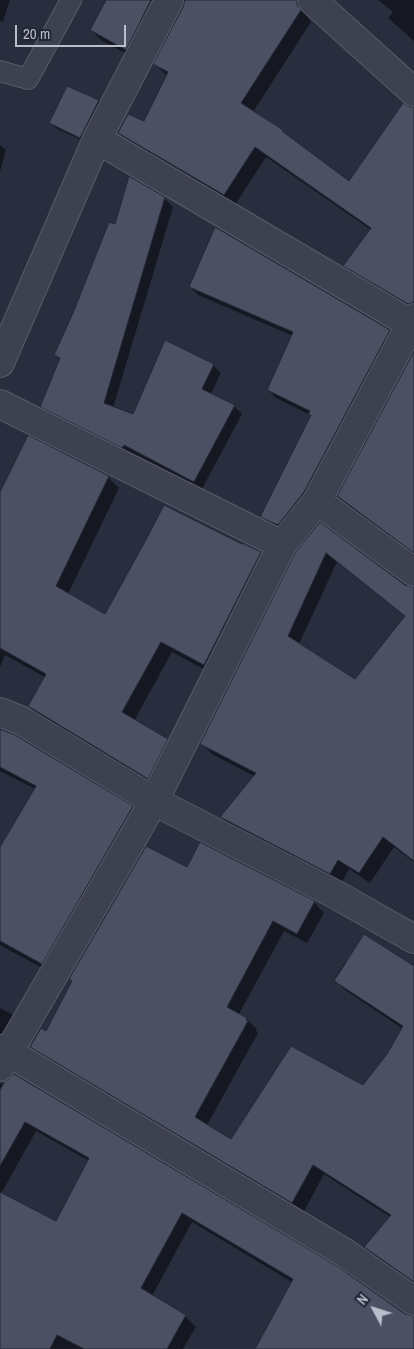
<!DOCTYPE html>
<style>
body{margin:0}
#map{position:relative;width:414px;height:1349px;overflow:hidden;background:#292e3f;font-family:"Archivo Narrow",sans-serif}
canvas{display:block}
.north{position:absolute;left:349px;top:1284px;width:50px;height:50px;-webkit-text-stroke:4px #222635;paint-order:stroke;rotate:310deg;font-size:14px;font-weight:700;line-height:20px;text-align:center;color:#babdca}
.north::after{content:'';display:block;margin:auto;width:18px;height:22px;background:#babdca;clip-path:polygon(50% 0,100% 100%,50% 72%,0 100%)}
.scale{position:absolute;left:15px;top:25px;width:111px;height:22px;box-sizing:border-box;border:2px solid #babdca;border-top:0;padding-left:6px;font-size:15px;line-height:18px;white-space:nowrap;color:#babdca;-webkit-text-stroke:4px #222635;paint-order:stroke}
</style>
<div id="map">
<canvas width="414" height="1349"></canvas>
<div class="north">N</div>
<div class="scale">20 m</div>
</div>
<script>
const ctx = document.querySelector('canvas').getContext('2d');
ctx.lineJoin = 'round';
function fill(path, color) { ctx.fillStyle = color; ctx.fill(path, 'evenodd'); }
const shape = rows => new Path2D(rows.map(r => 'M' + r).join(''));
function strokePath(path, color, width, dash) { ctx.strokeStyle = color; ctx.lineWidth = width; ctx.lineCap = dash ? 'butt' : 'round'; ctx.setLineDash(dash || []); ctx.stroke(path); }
fill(shape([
 [0,0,10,0,3,22,0,21],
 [107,0,169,0,137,59,102,41,91,30],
 [186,0,300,0,308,8,307,16,311,22,253,112,349,183,414,109,414,311,356,276,345,266,371,230,266,157,235,205,130,144,119,133,144,123,167,76,155,64,184,8],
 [378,0,414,0,414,41,388,18,393,12],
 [68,87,99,101,104,107,86,142,57,129,51,123],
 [0,145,6,150,0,172],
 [164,198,173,207,113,408,134,415,213,365,221,373,211,394,234,406,242,414,202,489,132,453,131,455,50,415,42,406,60,360,55,355,116,226],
 [190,287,389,331,397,339,286,533,269,524,261,516,312,416,276,398,268,390,293,336,198,295],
 [414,354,414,554,350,507,339,496],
 [108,477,119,488,68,594,105,616,260,553,271,564,216,676,172,652,134,721,167,740,178,751,159,789,40,717,29,706,45,677,5,655,0,667,0,495],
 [320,524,404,586,414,588,414,862,394,847,370,883,349,869,341,884,232,828,221,817,254,776,212,754,202,744],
 [337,562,406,617,356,681,299,644],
 [0,730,132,807,143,819,53,974,0,945,0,849,35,789,0,771],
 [187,869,314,902,324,913,307,943,284,931,239,1014,246,1019,257,1029,256,1031,258,1033,207,1125,232,1140,364,1087,388,1054,403,1029,345,990,334,980,345,962,414,968,414,1284,376,1257,366,1247,390,1217,324,1174,303,1213,42,1057,31,1047,46,1033],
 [0,1008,12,1014,23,1025,0,1048],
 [8,1082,405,1315,414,1318,414,1349,256,1349,292,1282,192,1222,152,1296,185,1316,196,1327,183,1349,0,1349,0,1084],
 [36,1131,89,1161,57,1223,1,1194]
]), '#0007');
const building = shape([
 [106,0,151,0,126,50,90,30,106,0],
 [185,0,297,0,297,5,301,10,241,103,283,130,282,131,349,181,403,103,410,107,414,107,414,302,408,304,343,266,371,228,255,147,224,195,118,133,128,114,144,121,168,72,153,64,183,7,185,0],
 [67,86,99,100,80,138,49,123,67,86],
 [129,176,165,197,104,403,133,414,165,340,214,364,202,389,235,405,194,482,124,445,122,448,40,407,60,358,54,355,73,313,109,222,115,224,129,176],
 [215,227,390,330,304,492,278,525,260,517,311,415,308,414,310,411,267,390,293,332,189,287,215,227],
 [414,351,414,553,337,496,414,351],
 [28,435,109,476,56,586,105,614,147,538,164,505,242,544,242,543,261,552,204,665,161,642,122,712,168,739,148,779,28,706,46,674,0,648,0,492,28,435],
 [320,522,405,585,414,587,414,861,383,837,359,873,338,860,330,874,220,817,256,773,200,744,295,553,320,522],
 [326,553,405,616,355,679,288,636,326,553],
 [0,729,15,735,133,806,42,964,0,941,0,847,36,786,0,767,0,729],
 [200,842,315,901,297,934,273,921,227,1007,247,1018,246,1020,248,1021,195,1117,231,1139,291,1046,363,1085,387,1054,403,1026,334,981,364,934,414,966,414,1282,364,1247,391,1215,313,1165,292,1203,30,1047,41,1028,46,1031,72,981,69,979,146,846,187,867,200,842],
 [14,1074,337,1266,405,1314,414,1316,414,1349,255,1349,293,1279,182,1213,141,1288,186,1315,167,1349,84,1349,57,1335,50,1349,0,1349,0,1192,56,1221,89,1158,25,1122,0,1166,0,1090,5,1081,8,1080,14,1074]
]);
fill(building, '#4b5063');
strokePath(building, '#242837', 1);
const service = shape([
 [0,71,28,79,71,0]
]);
const minor = shape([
 [312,0,414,92],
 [97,139,411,324],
 [0,363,97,139,169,0],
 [0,404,282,545],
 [317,501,414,572],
 [0,712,22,721,154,801,333,893,414,939],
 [0,1049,8,1052,345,1253,414,1301],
 [0,1067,154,801,282,545,317,501,414,318]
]);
strokePath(service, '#585c6a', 22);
strokePath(minor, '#585c6a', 30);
strokePath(service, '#3d4150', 20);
strokePath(minor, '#3d4150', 28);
</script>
